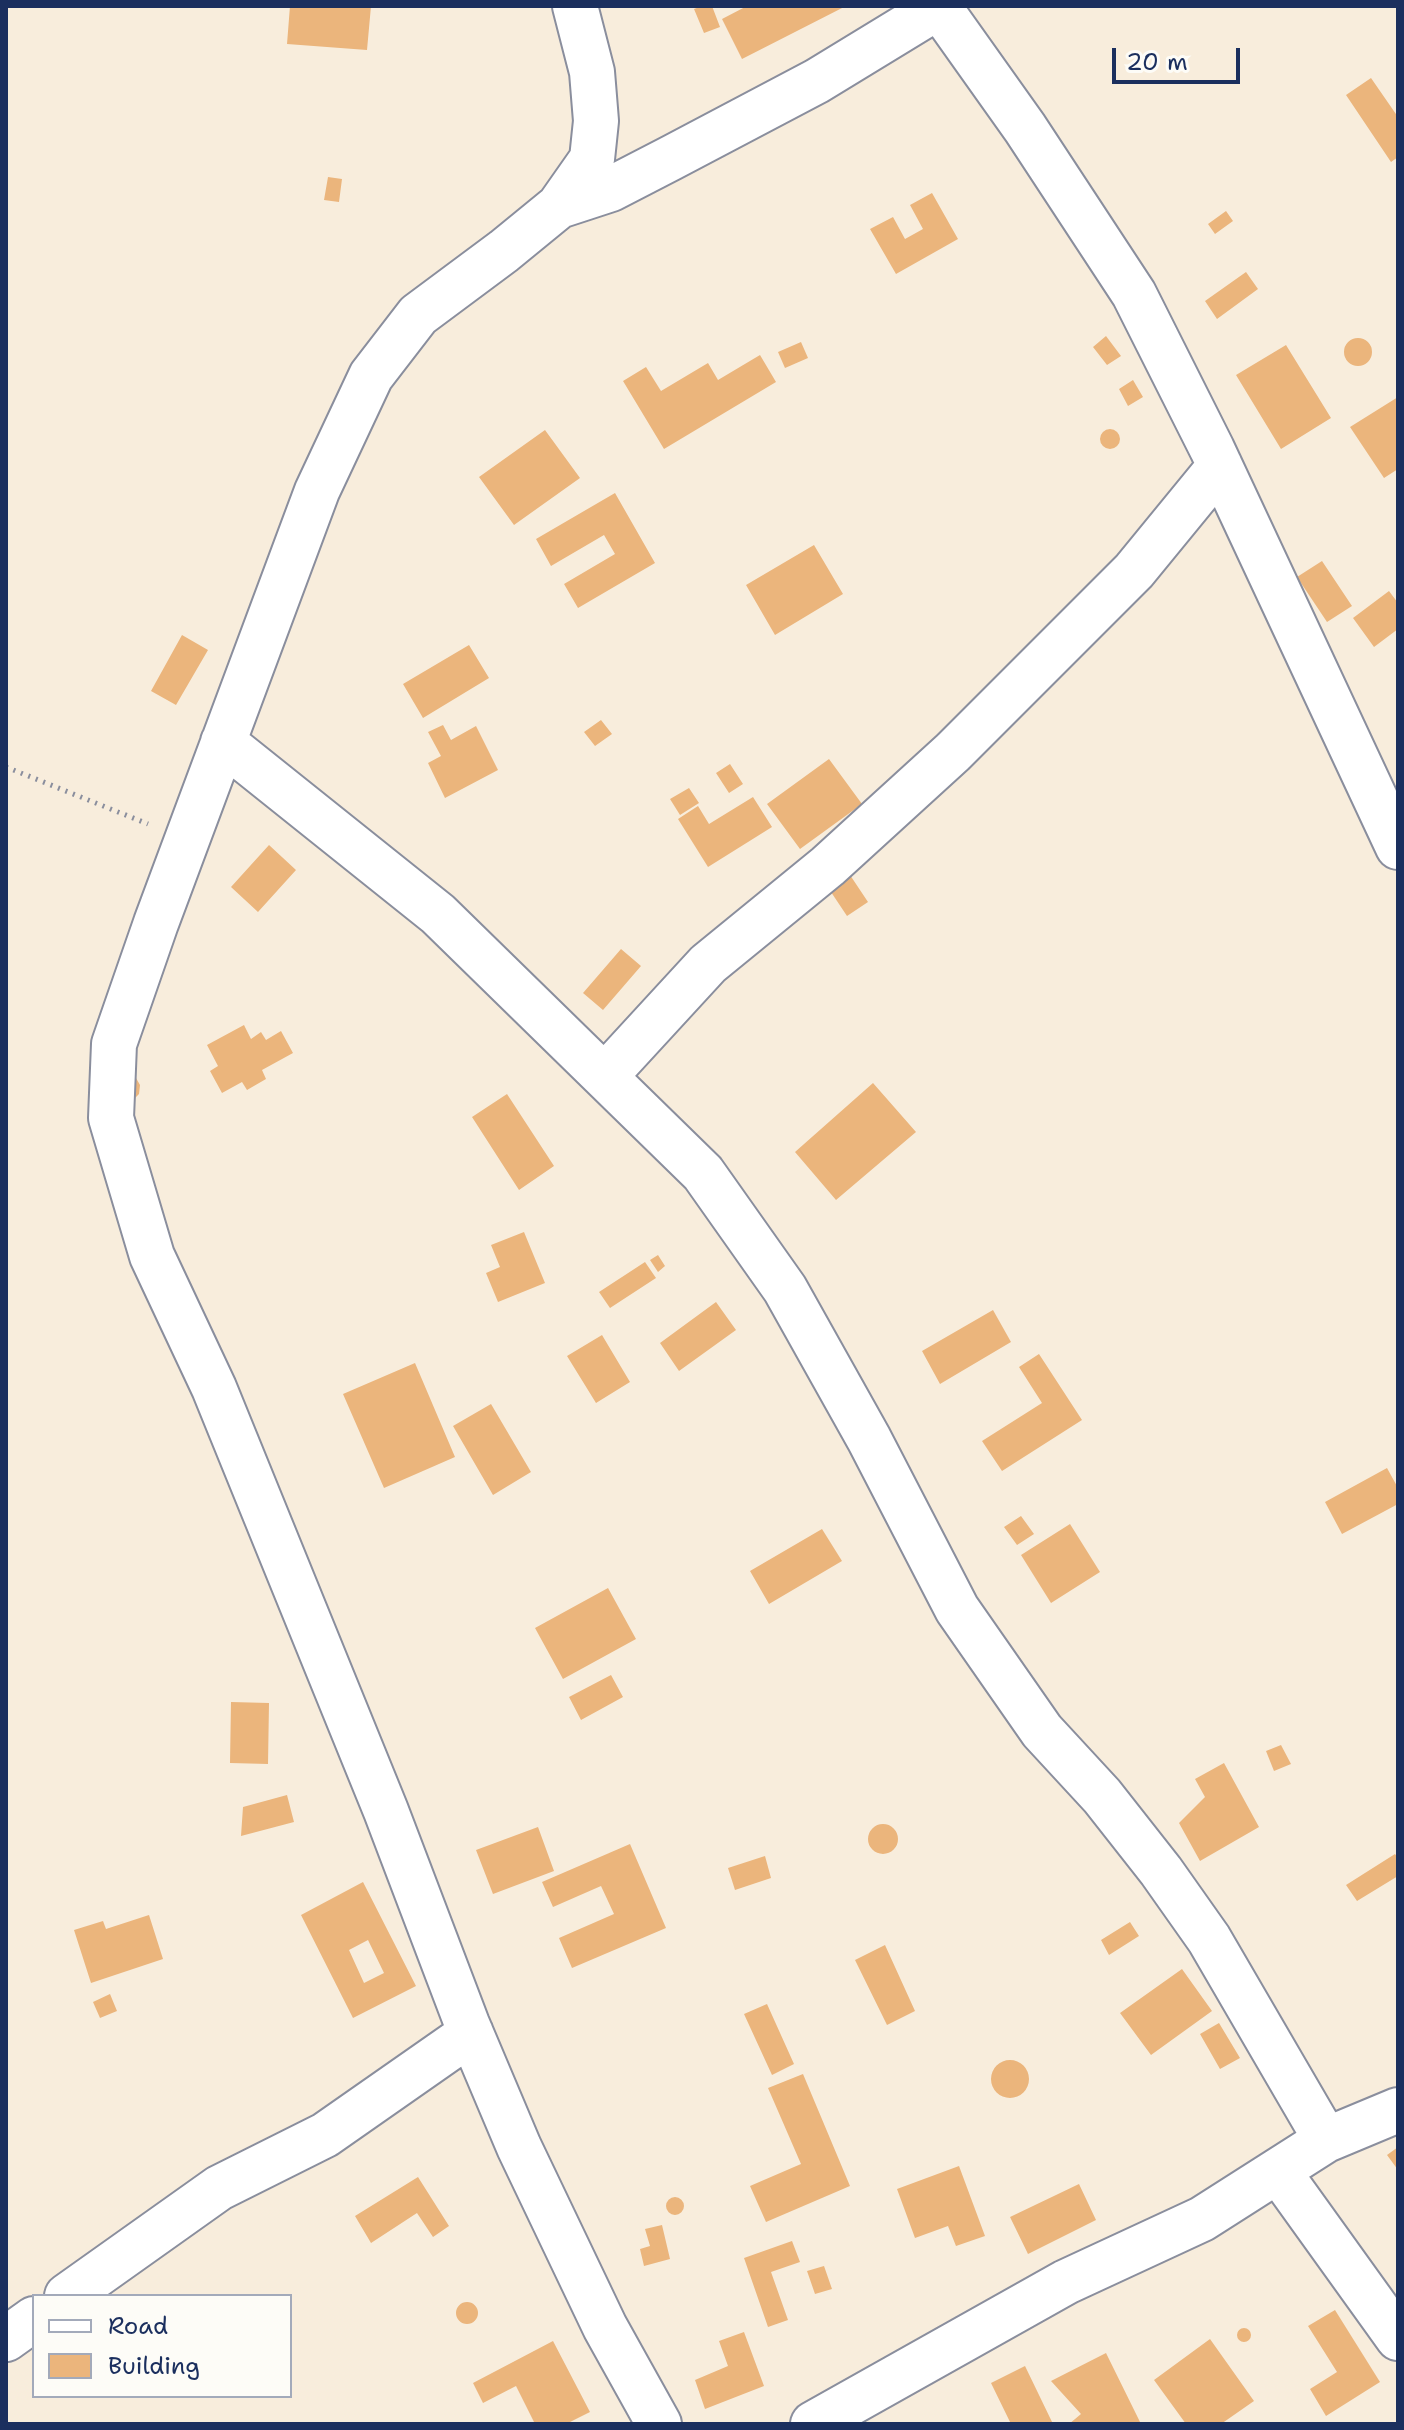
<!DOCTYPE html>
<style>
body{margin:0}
#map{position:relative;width:1404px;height:2430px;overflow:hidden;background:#f8eddc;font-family:"Shantell Sans",sans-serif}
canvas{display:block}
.frame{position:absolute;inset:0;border:8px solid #1b2f5e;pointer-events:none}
.legend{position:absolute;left:32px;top:2294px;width:260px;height:104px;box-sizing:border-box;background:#fdfcf7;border:2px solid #a3aaba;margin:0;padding:10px 14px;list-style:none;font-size:24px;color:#1b2f5e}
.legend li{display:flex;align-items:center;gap:16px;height:40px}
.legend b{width:40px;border:2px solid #a3aaba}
.scale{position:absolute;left:1112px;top:48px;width:128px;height:36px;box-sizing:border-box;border:4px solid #1b2f5e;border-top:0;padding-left:10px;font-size:24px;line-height:28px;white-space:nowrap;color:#1b2f5e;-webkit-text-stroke:6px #fdfcf7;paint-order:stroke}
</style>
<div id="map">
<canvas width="1404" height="2430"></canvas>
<div class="frame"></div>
<ul class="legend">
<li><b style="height:10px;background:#fff"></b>Road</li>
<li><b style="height:22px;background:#ebb57c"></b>Building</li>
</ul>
<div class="scale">20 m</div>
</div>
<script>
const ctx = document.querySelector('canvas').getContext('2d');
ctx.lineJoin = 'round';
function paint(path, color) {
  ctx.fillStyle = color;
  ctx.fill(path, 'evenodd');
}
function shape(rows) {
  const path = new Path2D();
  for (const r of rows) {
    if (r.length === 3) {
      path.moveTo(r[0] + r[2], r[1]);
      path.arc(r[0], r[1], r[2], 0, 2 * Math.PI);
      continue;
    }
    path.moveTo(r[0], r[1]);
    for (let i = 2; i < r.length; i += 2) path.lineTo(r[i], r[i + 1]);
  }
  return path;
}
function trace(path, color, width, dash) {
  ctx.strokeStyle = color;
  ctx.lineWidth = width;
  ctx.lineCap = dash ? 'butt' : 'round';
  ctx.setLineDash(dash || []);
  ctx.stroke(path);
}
const building = shape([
 [290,6,371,6,367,50,287,44],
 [702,6,712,6,720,27,704,33,694,9],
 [747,6,846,6,742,59,722,19],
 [1371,78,1398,117,1398,157,1391,162,1346,95],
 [328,177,342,179,339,202,324,200],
 [932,193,958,239,896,274,870,229,893,217,905,239,923,229,910,205],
 [1226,211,1233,221,1215,234,1208,224],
 [1246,272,1258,289,1217,319,1205,301],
 [1106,336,1121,356,1107,365,1093,347],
 [1358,352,14],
 [801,342,808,358,785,368,778,352],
 [1286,345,1331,418,1281,449,1236,375],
 [760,355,776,382,664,449,623,381,646,367,661,391,708,363,718,380],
 [1133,380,1143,397,1128,406,1119,389],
 [1398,397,1398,469,1384,478,1350,427],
 [1110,439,10],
 [545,430,580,478,514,525,479,477],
 [615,493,655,563,578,608,564,584,615,554,604,535,551,566,536,539],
 [814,545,843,594,775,635,746,585],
 [1322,561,1352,606,1327,622,1297,577],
 [1389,591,1398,603,1398,629,1374,647,1353,618],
 [182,635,208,650,176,705,151,691],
 [469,645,489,678,423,718,403,684],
 [601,720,612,734,595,746,584,732],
 [443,725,451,740,476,726,498,770,445,798,428,763,441,756,428,732],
 [829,759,862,804,800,849,767,804],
 [730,764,743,784,729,793,716,773],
 [689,788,699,803,680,815,670,799],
 [753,797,772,827,708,867,678,819,698,806,709,824],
 [269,845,296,870,258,912,231,887],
 [848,872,868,902,847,916,827,886],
 [621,949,641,966,603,1010,583,993],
 [244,1025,251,1039,261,1032,266,1040,281,1031,293,1053,262,1070,266,1079,247,1090,242,1082,222,1093,210,1071,218,1066,207,1045],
 [127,1074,136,1078,140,1085,139,1094,132,1101],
 [873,1083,916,1132,836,1200,795,1152],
 [507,1094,554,1166,519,1190,472,1117],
 [524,1232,545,1283,498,1302,486,1273,500,1267,491,1245],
 [658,1255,665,1266,658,1272,650,1260],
 [645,1262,656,1278,610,1308,599,1292],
 [716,1302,736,1330,679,1371,660,1343],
 [993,1310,1011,1342,940,1384,922,1351],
 [602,1335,630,1382,596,1403,567,1356],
 [1039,1354,1082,1420,1002,1471,982,1441,1042,1403,1019,1367],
 [415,1363,455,1457,384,1488,343,1394],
 [491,1404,531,1472,493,1495,453,1426],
 [1387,1468,1398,1488,1398,1504,1342,1534,1325,1502],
 [1021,1516,1034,1534,1017,1545,1004,1527],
 [1070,1524,1100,1572,1051,1603,1021,1555],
 [822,1529,842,1561,769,1604,750,1571],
 [608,1588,636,1639,563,1679,535,1628],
 [611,1675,623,1697,581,1720,569,1697],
 [231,1702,269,1703,268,1764,230,1763],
 [1281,1745,1291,1764,1274,1771,1266,1751],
 [1224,1763,1259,1827,1200,1861,1179,1823,1205,1797,1195,1779],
 [287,1795,294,1822,241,1836,243,1807],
 [883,1839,15],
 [538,1827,554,1871,493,1894,476,1850],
 [630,1844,666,1928,572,1968,559,1938,614,1914,601,1886,553,1907,542,1882],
 [1395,1854,1398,1858,1398,1876,1357,1901,1346,1885],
 [765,1856,771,1878,735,1890,728,1868],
 [363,1882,416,1986,353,2018,301,1915],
 [368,1940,384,1973,364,1983,349,1950],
 [149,1915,163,1959,91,1983,74,1930,103,1921,106,1929],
 [1130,1922,1139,1936,1109,1955,1101,1940],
 [885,1945,915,2011,887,2025,855,1960],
 [1182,1969,1212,2011,1151,2055,1120,2013],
 [110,1994,117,2011,100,2018,93,2002],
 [767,2004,794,2064,772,2075,744,2014],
 [1219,2023,1240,2058,1220,2069,1200,2034],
 [1010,2079,19],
 [803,2074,850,2186,766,2222,750,2186,801,2164,768,2088],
 [1398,2147,1398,2170,1387,2155],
 [959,2166,985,2236,956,2246,948,2226,915,2238,897,2189],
 [418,2177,449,2226,433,2237,417,2213,371,2243,355,2216],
 [1079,2184,1096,2220,1028,2254,1010,2217],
 [675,2206,9],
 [662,2225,670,2259,644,2266,640,2249,650,2246,645,2229],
 [792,2241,800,2262,771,2272,788,2320,768,2327,744,2258],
 [824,2266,832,2289,815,2294,807,2271],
 [467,2313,11],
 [1335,2310,1380,2382,1326,2416,1310,2389,1337,2372,1308,2326],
 [1244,2335,7],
 [744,2332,764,2386,705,2409,695,2380,728,2366,719,2341],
 [1210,2339,1254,2401,1221,2424,1186,2424,1154,2380],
 [553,2341,590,2412,566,2424,535,2424,516,2386,483,2403,473,2383],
 [1106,2353,1141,2424,1069,2424,1081,2414,1051,2381],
 [1025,2366,1053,2424,1011,2424,991,2383]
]);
const path = shape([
 [6,767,148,824]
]);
const minor = shape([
 [575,6,592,72,596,121,592,159,559,206,504,251,418,315,371,376,317,491,156,923,114,1044,111,1118,152,1256,214,1388,386,1811,467,2024,519,2147,605,2327,659,2424],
 [939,7,1025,128,1134,294,1212,449,1398,847],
 [559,206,611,189,671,158,817,81,940,6],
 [223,742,438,914,703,1173,785,1289,869,1439,957,1609,1042,1731,1102,1796,1161,1871,1209,1939,1326,2140],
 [605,1076,708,964,828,866,953,752,1134,571,1220,466],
 [1278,2171,1398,2338],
 [67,2296,219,2188,325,2135,471,2033],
 [6,2339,34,2319],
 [813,2424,1066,2282,1202,2219,1326,2140,1398,2110]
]);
paint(building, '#ebb57c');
trace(minor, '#8a8e9d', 48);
trace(path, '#8a8e9d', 5, [2, 6]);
trace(minor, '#fff', 44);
</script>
